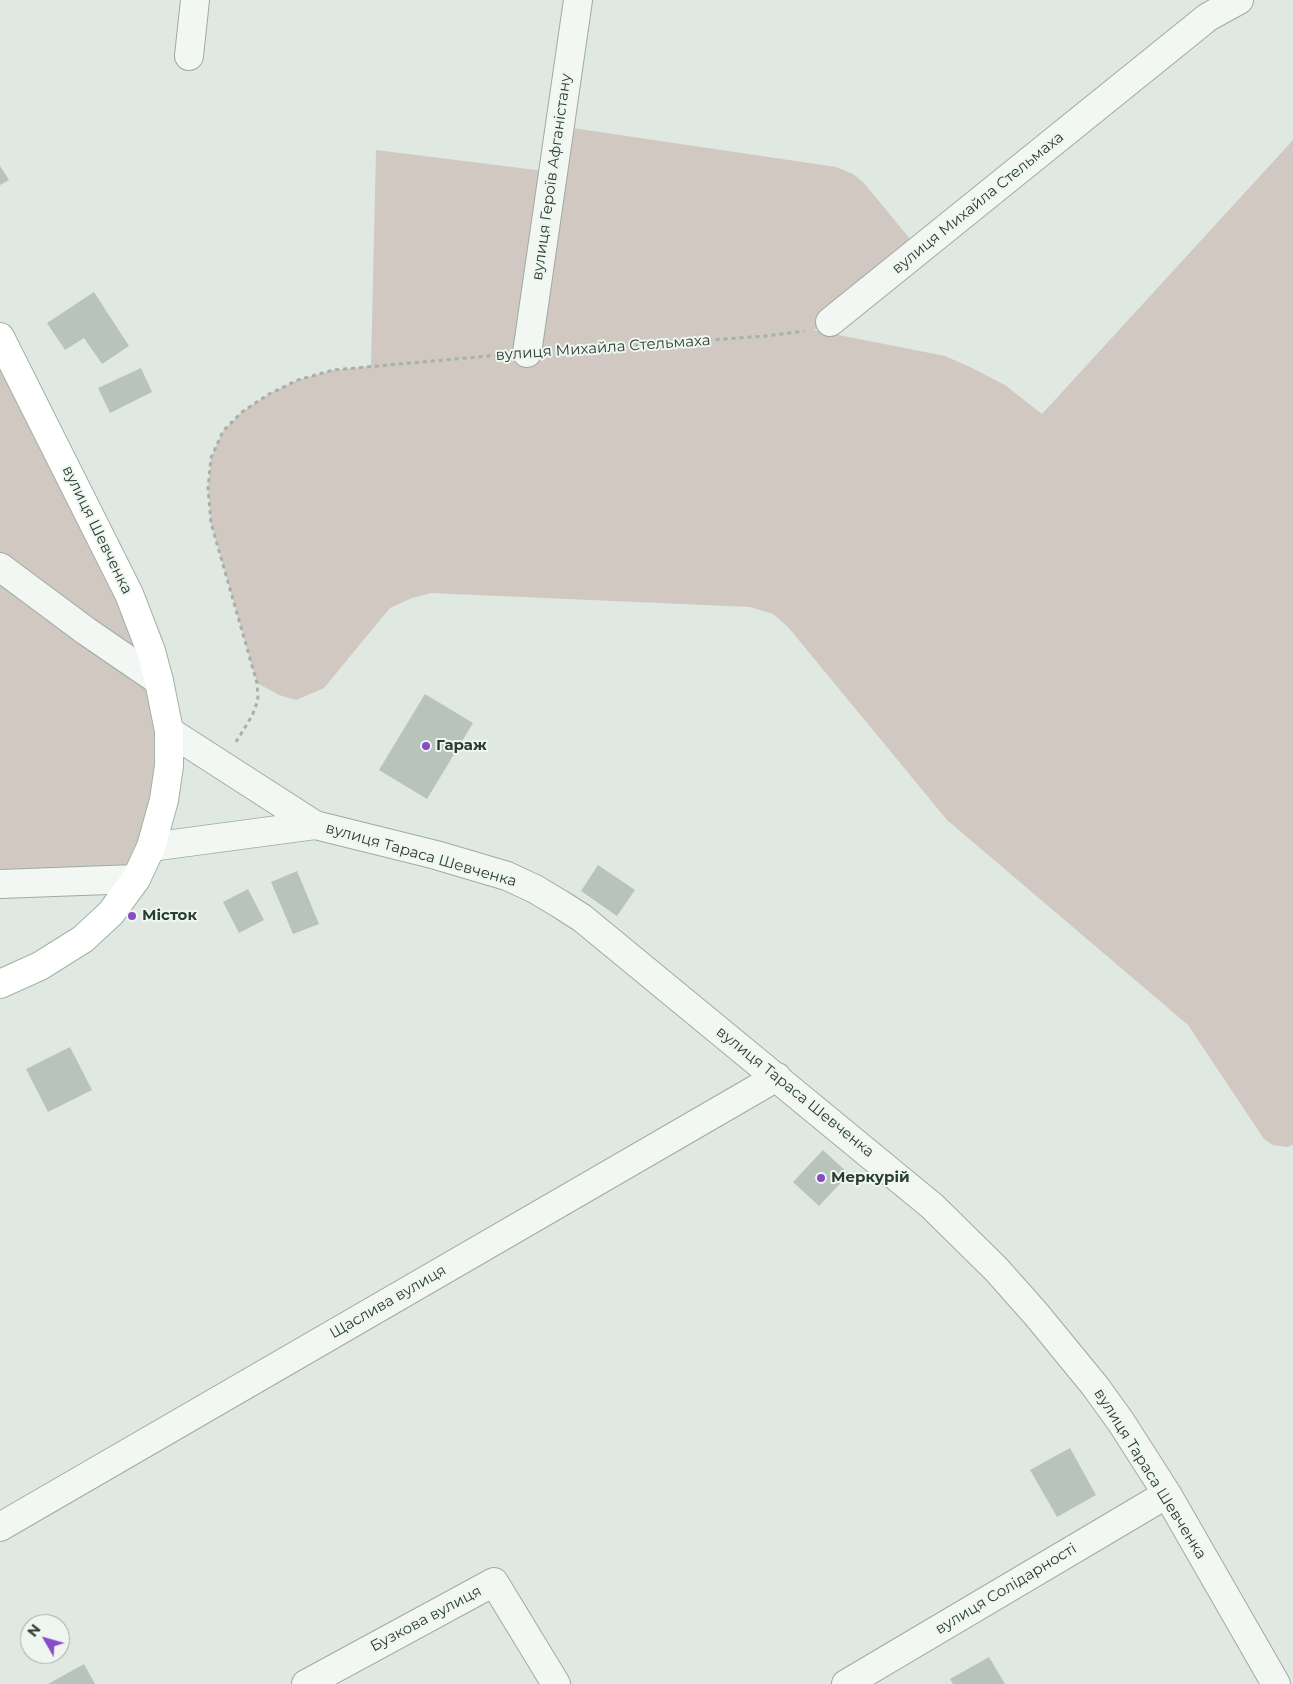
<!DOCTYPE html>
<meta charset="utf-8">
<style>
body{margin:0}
#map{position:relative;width:1293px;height:1684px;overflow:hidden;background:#e0e8e2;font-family:Montserrat,sans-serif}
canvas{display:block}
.north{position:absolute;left:20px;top:1614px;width:50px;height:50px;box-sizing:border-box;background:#eff6f1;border:1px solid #a0aca3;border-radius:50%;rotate:308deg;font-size:14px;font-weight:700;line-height:20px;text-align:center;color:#2a3e2f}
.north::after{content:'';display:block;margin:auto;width:18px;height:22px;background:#874cc6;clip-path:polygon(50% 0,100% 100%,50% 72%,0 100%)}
</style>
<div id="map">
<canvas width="1293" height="1684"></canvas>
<div class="north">N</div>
</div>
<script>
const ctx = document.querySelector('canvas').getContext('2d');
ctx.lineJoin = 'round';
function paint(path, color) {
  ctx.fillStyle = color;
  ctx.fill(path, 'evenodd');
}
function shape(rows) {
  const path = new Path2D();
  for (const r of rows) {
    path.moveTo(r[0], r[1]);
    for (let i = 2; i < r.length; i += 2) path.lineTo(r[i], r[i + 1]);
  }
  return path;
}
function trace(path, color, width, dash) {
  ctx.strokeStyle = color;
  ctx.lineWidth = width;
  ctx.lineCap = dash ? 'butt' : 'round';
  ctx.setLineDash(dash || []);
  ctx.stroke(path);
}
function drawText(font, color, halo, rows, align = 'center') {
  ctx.font = font + ' Montserrat,sans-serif';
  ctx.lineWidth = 4;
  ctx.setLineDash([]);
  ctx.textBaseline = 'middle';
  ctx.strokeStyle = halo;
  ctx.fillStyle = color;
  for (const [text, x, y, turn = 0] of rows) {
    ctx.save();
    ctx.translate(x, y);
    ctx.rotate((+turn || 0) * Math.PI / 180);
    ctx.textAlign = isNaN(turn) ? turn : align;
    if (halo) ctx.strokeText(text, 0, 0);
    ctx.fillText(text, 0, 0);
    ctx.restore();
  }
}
const green = shape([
 [559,126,836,167,853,174,864,183,919,250,830,322,813,330,945,356,970,367,1005,385,1042,414,1293,140,1293,1145,1287,1147,1273,1145,1264,1139,1188,1025,947,820,788,627,773,614,750,607,431,593,412,598,390,608,324,688,296,700,279,695,257,683,211,523,208,488,211,458,223,431,242,412,269,394,298,380,333,370,371,366,376,150,552,172],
 [0,337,119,572,169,731,136,879,0,884]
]);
const building = shape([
 [0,166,9,180,0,185],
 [94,292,129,346,102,364,84,338,65,350,47,323],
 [141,368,152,392,110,413,98,388],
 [425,694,473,723,427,799,379,770],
 [598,865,635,890,617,916,581,891],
 [297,871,319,924,293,934,271,882],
 [248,889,264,920,239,933,223,902],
 [70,1047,92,1090,48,1112,26,1069],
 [823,1150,849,1174,819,1206,793,1182],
 [1070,1448,1096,1495,1057,1517,1030,1470],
 [989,1657,1005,1684,953,1684,950,1679],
 [84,1664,95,1684,48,1684]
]);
const path = shape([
 [556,351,766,336,804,331],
 [236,742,252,716,258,700,257,683,211,523,208,488,211,458,223,431,242,412,269,394,298,380,333,370,500,355]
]);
const minor = shape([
 [189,56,195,0],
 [830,322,1208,17,1239,0],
 [527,353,578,0],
 [0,567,86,631,159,681],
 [169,731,315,825,436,855,507,876,535,889,560,904,582,918,932,1206,996,1269,1036,1314,1095,1386,1121,1422,1167,1494,1276,1684],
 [151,847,315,825],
 [0,884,136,879],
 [0,1527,777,1077],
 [306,1684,494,1582,556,1684],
 [846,1684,1167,1494]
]);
const major = shape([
 [0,337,129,594,151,651,159,681,169,731,169,766,164,800,151,847,136,879,111,913,83,939,40,966,0,984]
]);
const markers = [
 [426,746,5,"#874cc6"],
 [132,916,5,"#874cc6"],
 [821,1178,5,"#874cc6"]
];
const streetNames = [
 ["вулиця Героїв Афганістану",552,177,-82],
 ["вулиця Михайла Стельмаха",978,203,-39],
 ["вулиця Михайла Стельмаха",603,348,-4],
 ["вулиця Шевченка",97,530,64],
 ["вулиця Тараса Шевченка",421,855,16],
 ["вулиця Тараса Шевченка",795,1092,39],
 ["Щаслива вулиця",388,1302,-30],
 ["вулиця Тараса Шевченка",1150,1474,58],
 ["вулиця Солідарності",1006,1589,-31],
 ["Бузкова вулиця",426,1619,-28]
];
const poiNames = [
 ["Гараж",436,746],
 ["Місток",142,916],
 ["Меркурій",831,1178]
];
paint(green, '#d1c8c2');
paint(building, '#b8c4bb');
trace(minor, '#9eaba2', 30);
trace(major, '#a0b3a5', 30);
trace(path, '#a6b1a9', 3, [4, 4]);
trace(minor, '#f2f7f4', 28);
trace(major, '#fff', 28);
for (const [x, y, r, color] of markers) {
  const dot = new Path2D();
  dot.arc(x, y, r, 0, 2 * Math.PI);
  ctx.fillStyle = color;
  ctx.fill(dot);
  trace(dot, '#eff6f1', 2);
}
drawText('15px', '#2a3e2f', '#eff6f1', streetNames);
drawText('bold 15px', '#2a3e2f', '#eff6f1', poiNames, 'left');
</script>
